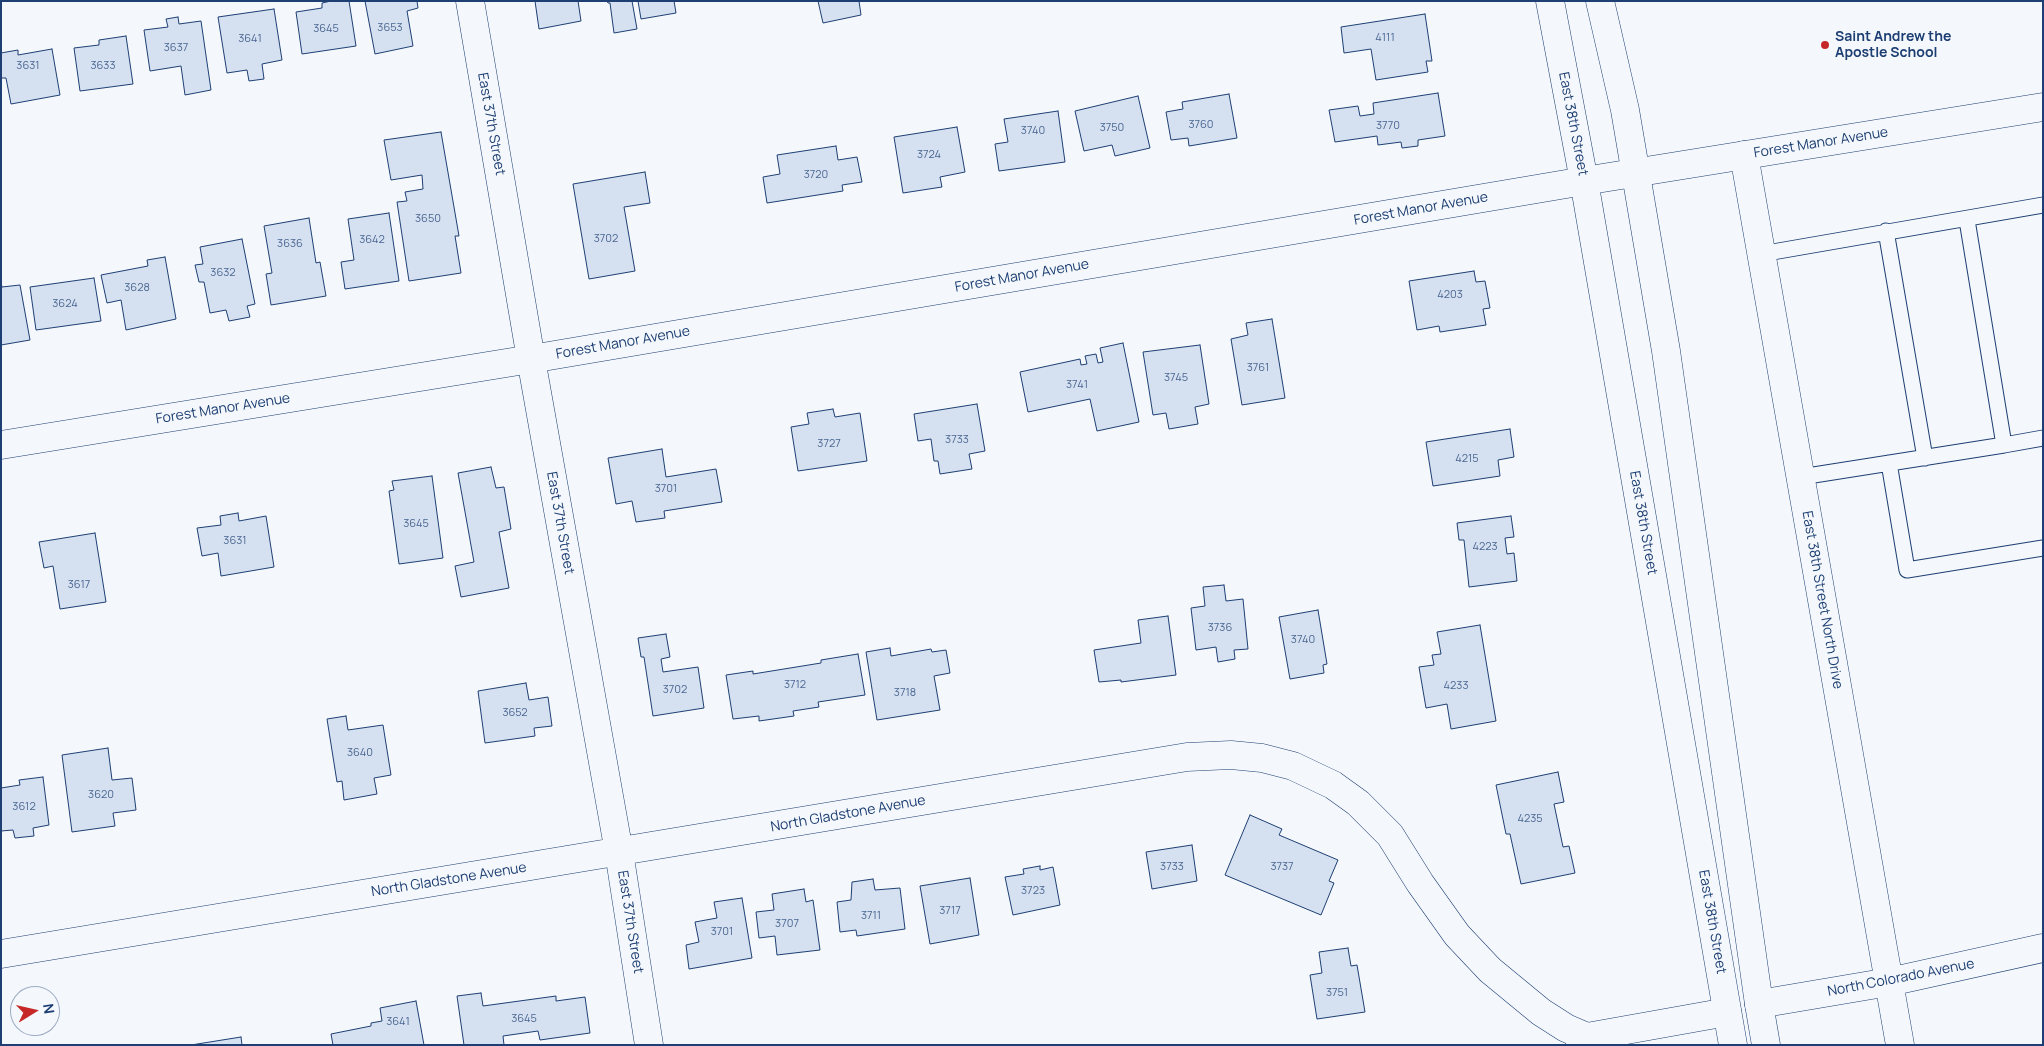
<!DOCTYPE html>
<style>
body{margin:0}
#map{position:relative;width:2044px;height:1046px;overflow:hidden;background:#f4f7fb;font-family:Manrope,sans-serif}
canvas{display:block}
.frame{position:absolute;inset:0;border:2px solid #1d3f73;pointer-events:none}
.north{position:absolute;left:10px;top:986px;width:50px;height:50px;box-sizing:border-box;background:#f4f7fb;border:1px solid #9eadc5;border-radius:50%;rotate:81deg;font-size:14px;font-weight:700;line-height:20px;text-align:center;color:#1d3f73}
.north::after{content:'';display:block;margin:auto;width:18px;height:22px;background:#c62828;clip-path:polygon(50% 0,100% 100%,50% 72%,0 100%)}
</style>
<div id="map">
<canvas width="2044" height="1046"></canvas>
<div class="frame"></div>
<div class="north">N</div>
</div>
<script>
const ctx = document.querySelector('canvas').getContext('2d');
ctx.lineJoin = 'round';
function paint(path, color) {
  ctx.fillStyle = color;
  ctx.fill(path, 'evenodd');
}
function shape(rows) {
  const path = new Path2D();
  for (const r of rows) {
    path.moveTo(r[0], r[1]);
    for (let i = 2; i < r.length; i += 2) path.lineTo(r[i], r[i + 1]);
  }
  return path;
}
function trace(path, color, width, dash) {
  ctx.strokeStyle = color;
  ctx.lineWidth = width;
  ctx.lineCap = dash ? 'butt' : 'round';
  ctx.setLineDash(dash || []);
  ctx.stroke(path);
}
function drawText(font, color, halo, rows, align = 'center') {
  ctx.font = font + ' Manrope,sans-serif';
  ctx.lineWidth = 4;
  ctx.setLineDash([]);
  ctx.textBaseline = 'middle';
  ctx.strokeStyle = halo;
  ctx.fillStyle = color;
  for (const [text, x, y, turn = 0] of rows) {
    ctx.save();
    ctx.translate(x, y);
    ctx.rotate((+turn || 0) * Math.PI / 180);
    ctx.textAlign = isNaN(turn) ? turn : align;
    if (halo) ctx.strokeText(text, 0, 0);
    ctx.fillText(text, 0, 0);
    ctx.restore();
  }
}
const building = shape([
 [331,1,349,1,356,46,302,54,296,12,322,8,322,3,331,1],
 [365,1,417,1,418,8,407,11,413,46,375,54,365,1],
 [535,1,578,1,581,21,539,29,535,1],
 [607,1,632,1,637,29,614,33,610,3,608,3,607,1],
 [638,1,674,1,676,13,641,19,638,1],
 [818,1,859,1,861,15,823,23,818,1],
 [274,9,282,60,262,64,264,79,249,81,247,70,227,73,218,17,274,9],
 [1425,14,1432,61,1426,61,1428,72,1376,80,1371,49,1344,53,1341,27,1425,14],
 [178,17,179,24,201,21,211,90,185,95,181,66,150,71,144,30,168,27,166,19,178,17],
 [126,36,133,84,80,91,74,48,99,45,99,40,126,36],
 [52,49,60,95,11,104,6,78,1,78,1,53,18,50,18,55,52,49],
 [1438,93,1445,136,1418,140,1418,146,1402,148,1401,142,1378,145,1377,136,1335,142,1329,110,1358,106,1360,116,1374,114,1373,103,1438,93],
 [1229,94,1237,138,1189,146,1188,138,1171,140,1166,112,1183,109,1182,102,1229,94],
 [1138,96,1150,148,1115,156,1112,145,1084,151,1075,111,1138,96],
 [1058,111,1065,162,999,171,995,144,1008,142,1004,119,1058,111],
 [957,127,965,172,940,177,942,187,903,193,894,137,957,127],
 [441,132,459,236,455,236,461,273,409,281,397,202,407,201,405,192,423,189,422,175,391,180,384,140,441,132],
 [836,146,838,160,857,157,862,182,842,185,843,191,767,203,763,177,780,174,777,155,836,146],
 [645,172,650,203,624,207,635,271,589,279,573,184,645,172],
 [389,213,399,281,345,289,341,262,354,260,348,219,389,213],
 [309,218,316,263,320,262,326,296,271,305,266,274,272,273,264,226,309,218],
 [242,239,255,304,247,306,250,317,229,321,226,310,210,313,204,282,199,282,195,265,203,264,200,247,242,239],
 [165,257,176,319,126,330,121,300,107,303,101,275,148,266,147,260,165,257],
 [1474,271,1476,282,1485,281,1490,308,1483,309,1486,325,1440,332,1439,326,1417,330,1409,281,1474,271],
 [94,278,101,321,36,330,30,287,94,278],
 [1,283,2,287,20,285,30,340,1,345,1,283],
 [1272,319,1285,398,1242,405,1231,339,1248,335,1246,323,1272,319],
 [1123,343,1139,422,1097,431,1090,399,1028,412,1020,372,1080,359,1081,365,1087,364,1085,356,1096,354,1098,363,1103,362,1100,348,1123,343],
 [1200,345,1209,404,1195,407,1198,424,1169,429,1166,413,1153,415,1143,352,1200,345],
 [977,404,985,451,969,454,972,469,940,474,938,461,934,461,931,439,918,441,914,414,977,404],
 [833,409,835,417,860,413,867,461,798,471,791,427,809,424,807,413,833,409],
 [1510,429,1514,457,1498,460,1500,476,1433,486,1426,442,1510,429],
 [662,449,666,477,716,469,722,502,664,511,665,518,636,522,632,501,616,504,608,458,662,449],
 [491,467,496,488,504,487,511,529,499,532,509,588,461,597,455,566,474,562,458,473,491,467],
 [432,476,443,558,399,564,389,491,394,490,392,481,432,476],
 [238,513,239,521,266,516,274,567,221,576,218,553,202,556,197,528,221,525,220,516,238,513],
 [1511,516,1514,537,1505,538,1507,554,1514,553,1517,581,1469,587,1464,540,1459,540,1457,523,1511,516],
 [95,533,106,602,60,609,53,566,44,568,39,542,95,533],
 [1224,585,1226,601,1243,599,1248,649,1234,650,1235,659,1218,662,1216,647,1196,650,1191,608,1205,606,1203,587,1224,585],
 [1318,610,1327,664,1323,665,1324,673,1290,679,1279,617,1318,610],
 [1168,616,1176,675,1121,682,1121,680,1099,682,1094,650,1141,643,1138,620,1168,616],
 [1480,625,1496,721,1451,729,1447,704,1426,708,1419,667,1434,665,1432,655,1441,654,1437,632,1480,625],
 [666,634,670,657,661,659,663,672,698,667,704,708,653,716,644,657,641,657,638,638,666,634],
 [890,648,891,656,931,649,932,652,946,650,950,673,934,676,940,710,877,720,866,652,890,648],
 [858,654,865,695,818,702,819,707,793,711,794,716,759,721,759,716,733,719,726,675,753,671,753,674,821,663,821,660,858,654],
 [526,683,529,700,548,697,552,726,534,728,535,736,485,743,478,691,526,683],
 [346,716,348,730,383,725,391,775,374,778,377,794,344,800,342,781,337,782,327,719,346,716],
 [108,748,112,780,132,778,136,810,113,813,115,826,72,832,62,755,108,748],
 [1558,772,1564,802,1554,804,1563,847,1569,846,1575,873,1521,884,1510,834,1506,834,1496,785,1558,772],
 [43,777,49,825,33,828,34,836,15,838,13,830,1,831,1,788,20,785,19,780,43,777],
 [1250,815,1282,829,1279,835,1338,860,1329,881,1334,883,1321,915,1225,875,1250,815],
 [1192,845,1197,881,1152,889,1146,852,1192,845],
 [1040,866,1040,870,1053,867,1060,905,1013,915,1005,877,1024,874,1023,869,1040,866],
 [970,878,979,935,930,944,920,886,970,878],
 [873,879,875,890,900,888,905,929,857,936,856,930,840,932,837,902,851,900,852,882,873,879],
 [804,889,806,902,813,900,820,950,777,955,775,936,759,938,756,912,774,910,772,894,804,889],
 [742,898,752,958,689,969,686,945,699,942,695,922,717,918,714,902,742,898],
 [1348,948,1351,966,1357,965,1365,1012,1317,1019,1310,975,1322,973,1319,952,1348,948],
 [481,993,483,1006,556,996,556,1001,585,997,590,1033,540,1040,538,1031,503,1036,504,1045,464,1045,457,996,481,993],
 [416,1001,424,1045,333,1045,331,1034,371,1026,371,1023,382,1021,380,1008,416,1001],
 [241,1037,242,1045,191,1045,241,1037]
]);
const lane = shape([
 [1886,231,1925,458],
 [1761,254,2043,205],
 [2004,445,2043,438],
 [1889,463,1907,570,2043,548],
 [1801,477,2004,445,1967,220]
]);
const street = shape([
 [470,1,531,359,619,852,649,1045],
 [1744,155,1900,1045],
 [1,954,1187,757,1231,755,1262,758,1293,766,1333,785,1358,803,1390,835,1420,883,1457,935,1490,970,1541,1012,1566,1028,1587,1037],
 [1759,1004,1889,982,2043,948],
 [1580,1045,1587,1037,1727,1012]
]);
const secondary = shape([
 [1,445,531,359,1584,181,2043,107]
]);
const primary = shape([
 [1550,1,1584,181,1733,1045],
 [1600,1,1625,110,1666,351,1759,1004,1766,1045]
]);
const markers = [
 [1825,45,5,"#c62828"]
];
const numberNames = [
 ["3653",390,28],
 ["3645",326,29],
 ["4111",1385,38],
 ["3641",250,39],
 ["3637",176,48],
 ["3631",28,66],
 ["3633",103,66],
 ["3760",1201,125],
 ["3770",1388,126],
 ["3750",1112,128],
 ["3740",1033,131],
 ["3724",929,155],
 ["3720",816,175],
 ["3650",428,219],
 ["3702",606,239],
 ["3642",372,240],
 ["3636",290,244],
 ["3632",223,273],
 ["3628",137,288],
 ["4203",1450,295],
 ["3624",65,304],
 ["3761",1258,368],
 ["3745",1176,378],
 ["3741",1077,385],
 ["3733",957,440],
 ["3727",829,444],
 ["4215",1467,459],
 ["3701",666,489],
 ["3645",416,524],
 ["3631",235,541],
 ["4223",1485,547],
 ["3617",79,585],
 ["3736",1220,628],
 ["3740",1303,640],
 ["3712",795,685],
 ["4233",1456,686],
 ["3702",675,690],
 ["3718",905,693],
 ["3652",515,713],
 ["3640",360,753],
 ["3620",101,795],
 ["3612",24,807],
 ["4235",1530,819],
 ["3733",1172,867],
 ["3737",1282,867],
 ["3723",1033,891],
 ["3717",950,911],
 ["3711",871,916],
 ["3707",787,924],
 ["3701",722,932],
 ["3751",1337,993],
 ["3645",524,1019],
 ["3641",398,1022]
];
const poiNames = [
 ["Saint Andrew the",1835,37],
 ["Apostle School",1835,53]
];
const streetNames = [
 ["East 37th Street",491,124,80],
 ["East 38th Street",1573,124,79],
 ["Forest Manor Avenue",1821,143,-9],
 ["Forest Manor Avenue",1421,209,-10],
 ["Forest Manor Avenue",1022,276,-10],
 ["Forest Manor Avenue",623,343,-10],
 ["Forest Manor Avenue",223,409,-9],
 ["East 37th Street",560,523,80],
 ["East 38th Street",1643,523,80],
 ["East 38th Street North Drive",1822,600,80],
 ["North Gladstone Avenue",848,814,-10],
 ["North Gladstone Avenue",449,880,-9],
 ["East 37th Street",630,922,81],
 ["East 38th Street",1712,922,80],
 ["North Colorado Avenue",1901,978,-11]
];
paint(building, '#d5e0f0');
trace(building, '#1d3f73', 1);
trace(lane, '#1d3f73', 17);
trace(street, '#1d3f73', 29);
trace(secondary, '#1d3f73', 29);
trace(primary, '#1d3f73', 29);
trace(lane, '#f4f7fb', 15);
trace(street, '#f4f7fb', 28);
trace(secondary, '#f4f7fb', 28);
trace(primary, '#f4f7fb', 28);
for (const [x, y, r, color] of markers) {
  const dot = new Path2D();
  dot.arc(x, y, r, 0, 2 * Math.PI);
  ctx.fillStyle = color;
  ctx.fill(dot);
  trace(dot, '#f4f7fb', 2);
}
drawText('11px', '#4b6792', null, numberNames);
drawText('bold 14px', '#1d3f73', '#f4f7fb', poiNames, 'left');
drawText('14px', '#1d3f73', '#f4f7fb', streetNames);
</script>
